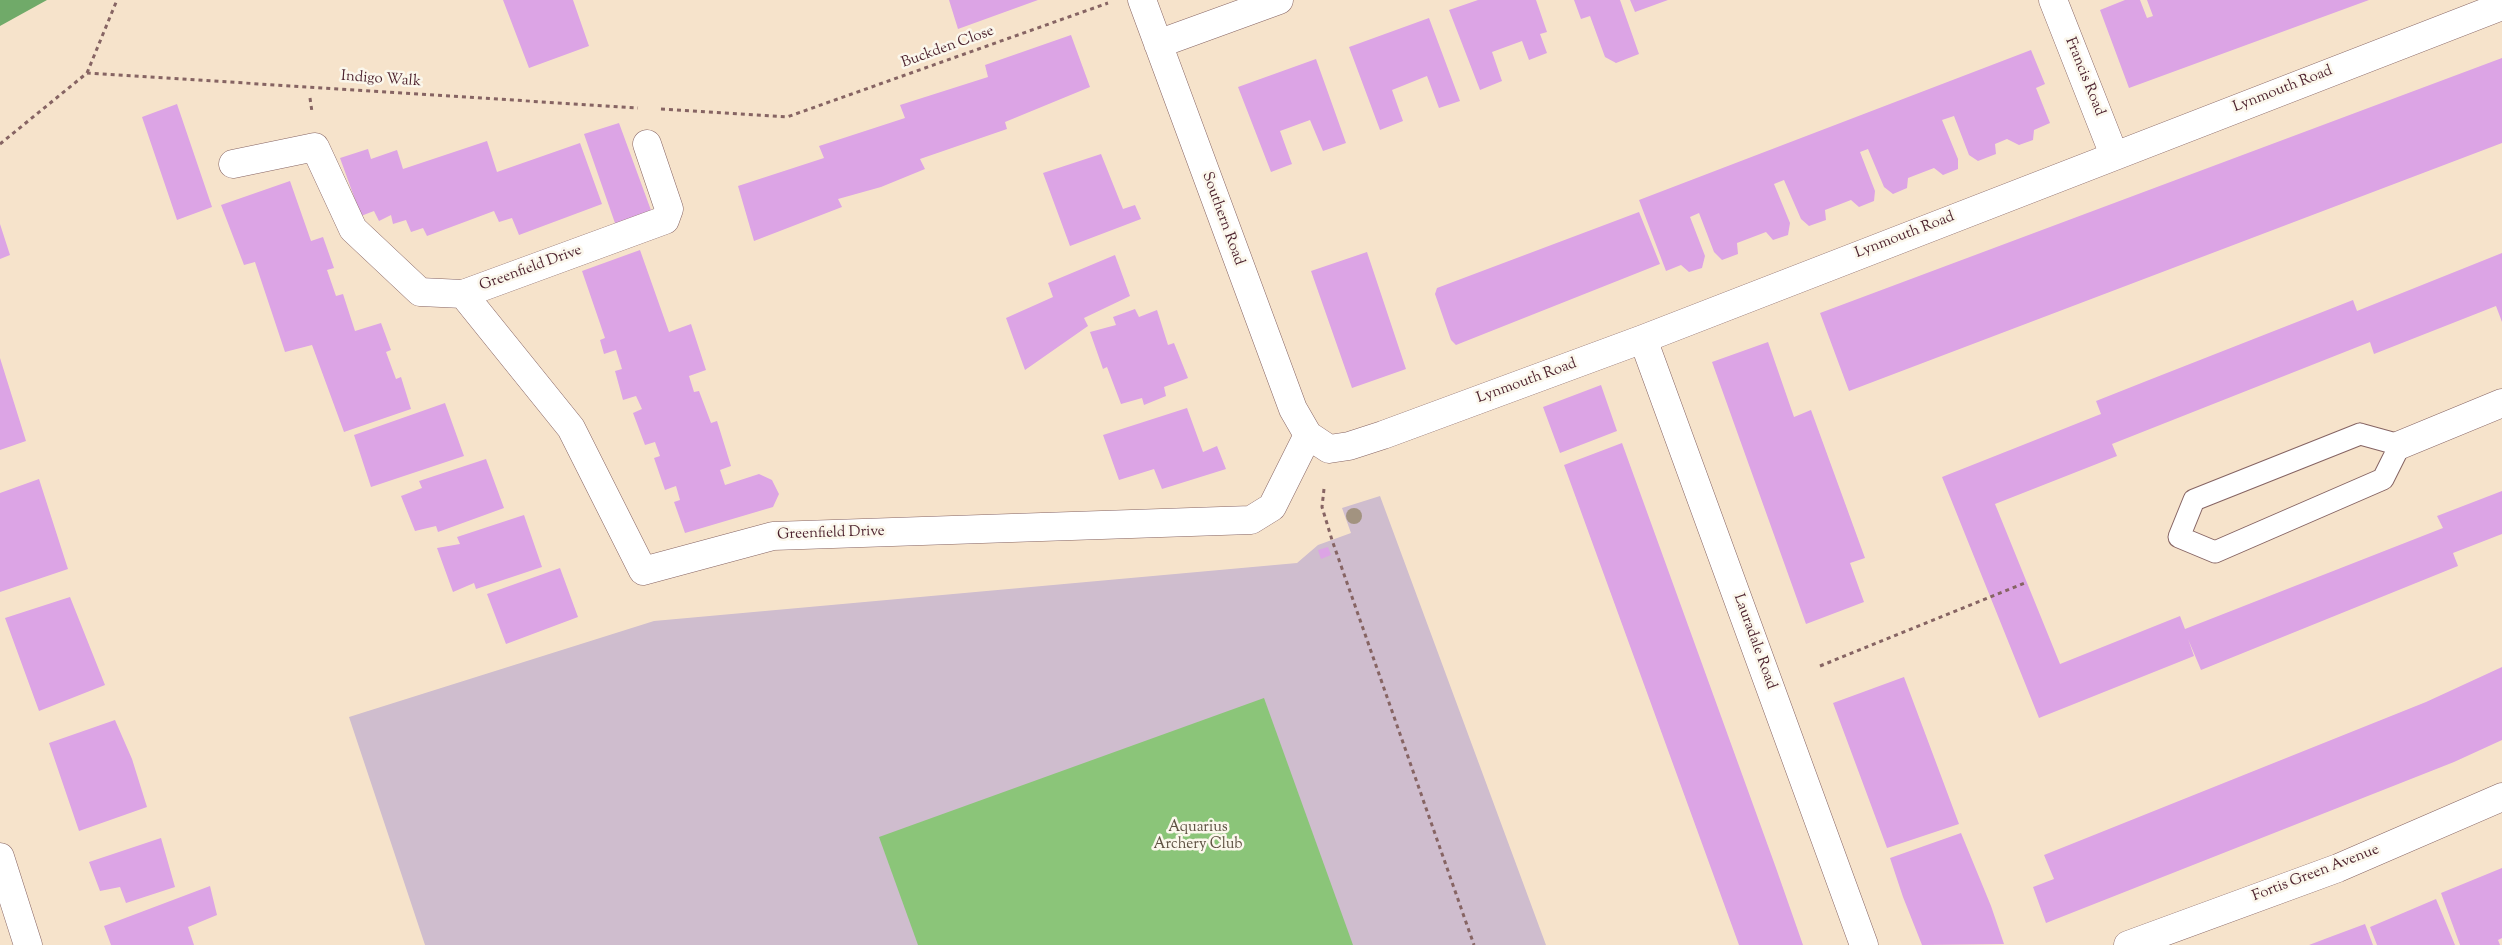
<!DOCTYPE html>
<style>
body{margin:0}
canvas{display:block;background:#f6e3cb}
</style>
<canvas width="2502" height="945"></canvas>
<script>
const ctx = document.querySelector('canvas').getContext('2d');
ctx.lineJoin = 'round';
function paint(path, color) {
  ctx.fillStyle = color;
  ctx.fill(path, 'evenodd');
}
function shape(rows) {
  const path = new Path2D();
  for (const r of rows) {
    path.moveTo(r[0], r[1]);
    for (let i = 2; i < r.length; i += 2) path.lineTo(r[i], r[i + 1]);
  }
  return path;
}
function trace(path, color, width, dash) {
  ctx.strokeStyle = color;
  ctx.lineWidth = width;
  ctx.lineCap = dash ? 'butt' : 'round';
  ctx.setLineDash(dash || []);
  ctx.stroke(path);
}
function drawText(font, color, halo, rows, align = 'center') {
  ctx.font = font + ' "Sorts Mill Goudy",serif';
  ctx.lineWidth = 5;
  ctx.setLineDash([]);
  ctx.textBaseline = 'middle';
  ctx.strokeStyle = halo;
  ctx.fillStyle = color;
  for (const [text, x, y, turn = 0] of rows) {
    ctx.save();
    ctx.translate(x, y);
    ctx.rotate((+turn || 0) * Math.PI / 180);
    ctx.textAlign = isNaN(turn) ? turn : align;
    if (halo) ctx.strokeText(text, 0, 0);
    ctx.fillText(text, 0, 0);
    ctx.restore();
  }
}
const industrial = shape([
 [1380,496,1546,945,425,945,349,717,654,621,1297,563,1318,545,1351,533,1342,508]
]);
const green = shape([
 [1264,698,1353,945,918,945,879,837]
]);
const forest = shape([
 [0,0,47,0,0,26]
]);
const building = shape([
 [503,0,573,0,589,46,529,68],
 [949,0,1038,0,958,29],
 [1478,0,1536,0,1547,32,1540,34,1547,53,1529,60,1522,41,1492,52,1502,81,1480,90,1449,10],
 [1574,0,1620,0,1639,54,1616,63,1605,57,1590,16,1581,19],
 [1630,0,1668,0,1635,12],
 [2125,0,2140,0,2147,18,2153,16,2147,0,2369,0,2129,88,2100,10],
 [1429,18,1460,101,1439,108,1427,76,1392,90,1403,121,1380,130,1349,47],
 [1071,35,1090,87,1005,122,1007,129,920,159,925,169,881,187,838,199,842,207,754,241,738,186,824,158,819,146,905,118,900,105,988,77,985,65],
 [2031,50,2045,84,2036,88,2050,123,2034,130,2033,140,2019,145,2007,139,1995,144,1996,154,1978,161,1969,155,1954,116,1942,120,1958,159,1958,169,1943,175,1934,168,1908,178,1907,188,1893,194,1884,187,1868,149,1860,152,1875,191,1874,201,1859,207,1851,200,1825,210,1826,220,1809,226,1801,219,1784,180,1774,184,1790,223,1788,235,1773,240,1766,232,1737,243,1738,254,1722,260,1714,252,1699,213,1690,217,1705,256,1702,268,1689,272,1681,265,1666,271,1639,200],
 [2502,58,2502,143,1849,391,1820,313],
 [1316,59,1346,143,1323,151,1310,120,1280,131,1292,164,1271,172,1238,87],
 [177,104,212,207,177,220,142,117],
 [619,123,652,213,616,226,584,134],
 [487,141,497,172,580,143,602,204,519,235,512,218,499,222,494,211,427,236,423,228,411,232,406,220,393,224,391,215,379,221,374,211,361,216,340,158,368,149,371,159,397,150,403,169],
 [1101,154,1123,209,1135,205,1141,219,1070,246,1043,173],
 [290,181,311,241,323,237,334,268,327,270,336,296,343,294,355,331,381,323,391,350,386,352,396,379,401,377,411,409,344,432,312,345,285,352,255,262,244,265,221,205],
 [1639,212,1660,264,1456,345,1451,340,1435,294,1437,288],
 [0,224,10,255,0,259],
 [640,250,669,332,691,324,706,370,689,376,694,392,699,391,711,423,717,421,731,466,720,470,725,485,759,474,772,480,779,494,773,507,685,533,674,502,680,500,676,486,665,490,654,458,660,456,655,442,645,445,633,413,642,409,636,396,623,400,615,371,622,369,616,350,604,354,600,340,605,338,582,271],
 [1367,252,1406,369,1352,388,1311,271],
 [2502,253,2502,322,2496,306,2374,354,2370,342,2112,444,2117,456,1995,504,2060,664,2180,616,2185,629,2443,528,2437,516,2502,491,2502,534,2453,553,2458,566,2201,670,2188,639,2194,656,2039,718,1942,477,2101,414,2096,401,2149,380,2353,300,2357,311],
 [1115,255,1130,296,1084,318,1088,326,1025,370,1006,318,1053,297,1048,283],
 [1135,309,1139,317,1157,310,1168,345,1174,343,1188,378,1164,387,1166,396,1144,405,1142,398,1121,404,1107,367,1103,369,1090,332,1116,325,1113,317],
 [1768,342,1794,417,1811,410,1865,558,1850,563,1864,602,1806,624,1712,362],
 [0,358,26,441,0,450],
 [1601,385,1617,431,1560,453,1543,407],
 [445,403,464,456,371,487,354,435],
 [1187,408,1203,452,1217,446,1226,469,1162,489,1154,469,1119,480,1103,435],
 [1622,443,1776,868,1803,945,1739,945,1564,465],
 [486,459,504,508,438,532,436,526,415,531,401,496,422,488,419,481],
 [39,479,68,569,0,592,0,493],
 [524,515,542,567,476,589,474,583,453,592,437,548,460,544,457,537],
 [1328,547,1331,555,1321,559,1318,550],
 [560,568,578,617,506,644,487,594],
 [70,597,105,685,39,711,5,618],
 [2502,667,2502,740,2454,762,2046,923,2033,887,2054,879,2044,855,2426,702],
 [1904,677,1959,824,1887,848,1833,703],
 [115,720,132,759,147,807,79,831,49,743],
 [1961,833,1991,906,2004,944,1922,945,1903,897,1890,858],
 [161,838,175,887,126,903,120,887,100,891,89,862],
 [2502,868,2502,938,2498,940,2500,945,2460,945,2441,893],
 [210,886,217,915,188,927,194,945,111,945,104,926],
 [2436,899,2455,945,2377,945,2370,927],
 [2365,924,2373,945,2309,945,2330,937]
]);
const path = shape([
 [87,73,117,0],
 [310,98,312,112],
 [661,109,787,117,1108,3],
 [0,144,87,73,638,108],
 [1324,489,1322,507,1332,540,1474,945],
 [1820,666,2027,582]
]);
const lane = shape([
 [2360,434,2400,445,2383,479,2215,552,2179,537,2194,500,2360,434]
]);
const street = shape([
 [1142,0,1293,409,1308,435,1329,449,1349,446,1383,435,1643,339,2502,6],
 [2053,0,2114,155],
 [1158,44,1279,0],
 [233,164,315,147,353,229,420,292,463,294,665,220,669,209,647,144],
 [463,294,571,428,643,571,773,536,1251,520,1272,507,1308,435],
 [1643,339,1864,945],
 [2400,445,2502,403],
 [0,857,28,945],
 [2128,945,2338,868,2502,797]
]);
const trees = [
 [1354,516]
];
const streetNames = [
 ["Buckden Close",948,48,-20],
 ["Francis Road",2084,77,68],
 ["Indigo Walk",381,80,4],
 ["Lynmouth Road",2283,90,-21],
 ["Southern Road",1222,219,70],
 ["Lynmouth Road",1905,236,-21],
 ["Greenfield Drive",531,269,-20],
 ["Lynmouth Road",1527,382,-20],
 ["Greenfield Drive",831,534,-2],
 ["Lauradale Road",1754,642,70],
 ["Fortis Green Avenue",2316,874,-21]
];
const parkNames = [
 ["Aquarius",1198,828],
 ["Archery Club",1198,845]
];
paint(industrial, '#cfbdce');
paint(green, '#8bc579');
paint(forest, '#70aa69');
paint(building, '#dca4e5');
trace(lane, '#866463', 23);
trace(street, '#866463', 29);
trace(path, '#866463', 3, [4, 4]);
trace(lane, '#fff', 21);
trace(street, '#fff', 28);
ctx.fillStyle = '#a29380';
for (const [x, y] of trees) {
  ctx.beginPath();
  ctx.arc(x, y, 8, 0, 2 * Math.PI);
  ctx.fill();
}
drawText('15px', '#4a1f2b', '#fbf7ec', streetNames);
drawText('15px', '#5e5142', '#fbf7ec', parkNames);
</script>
